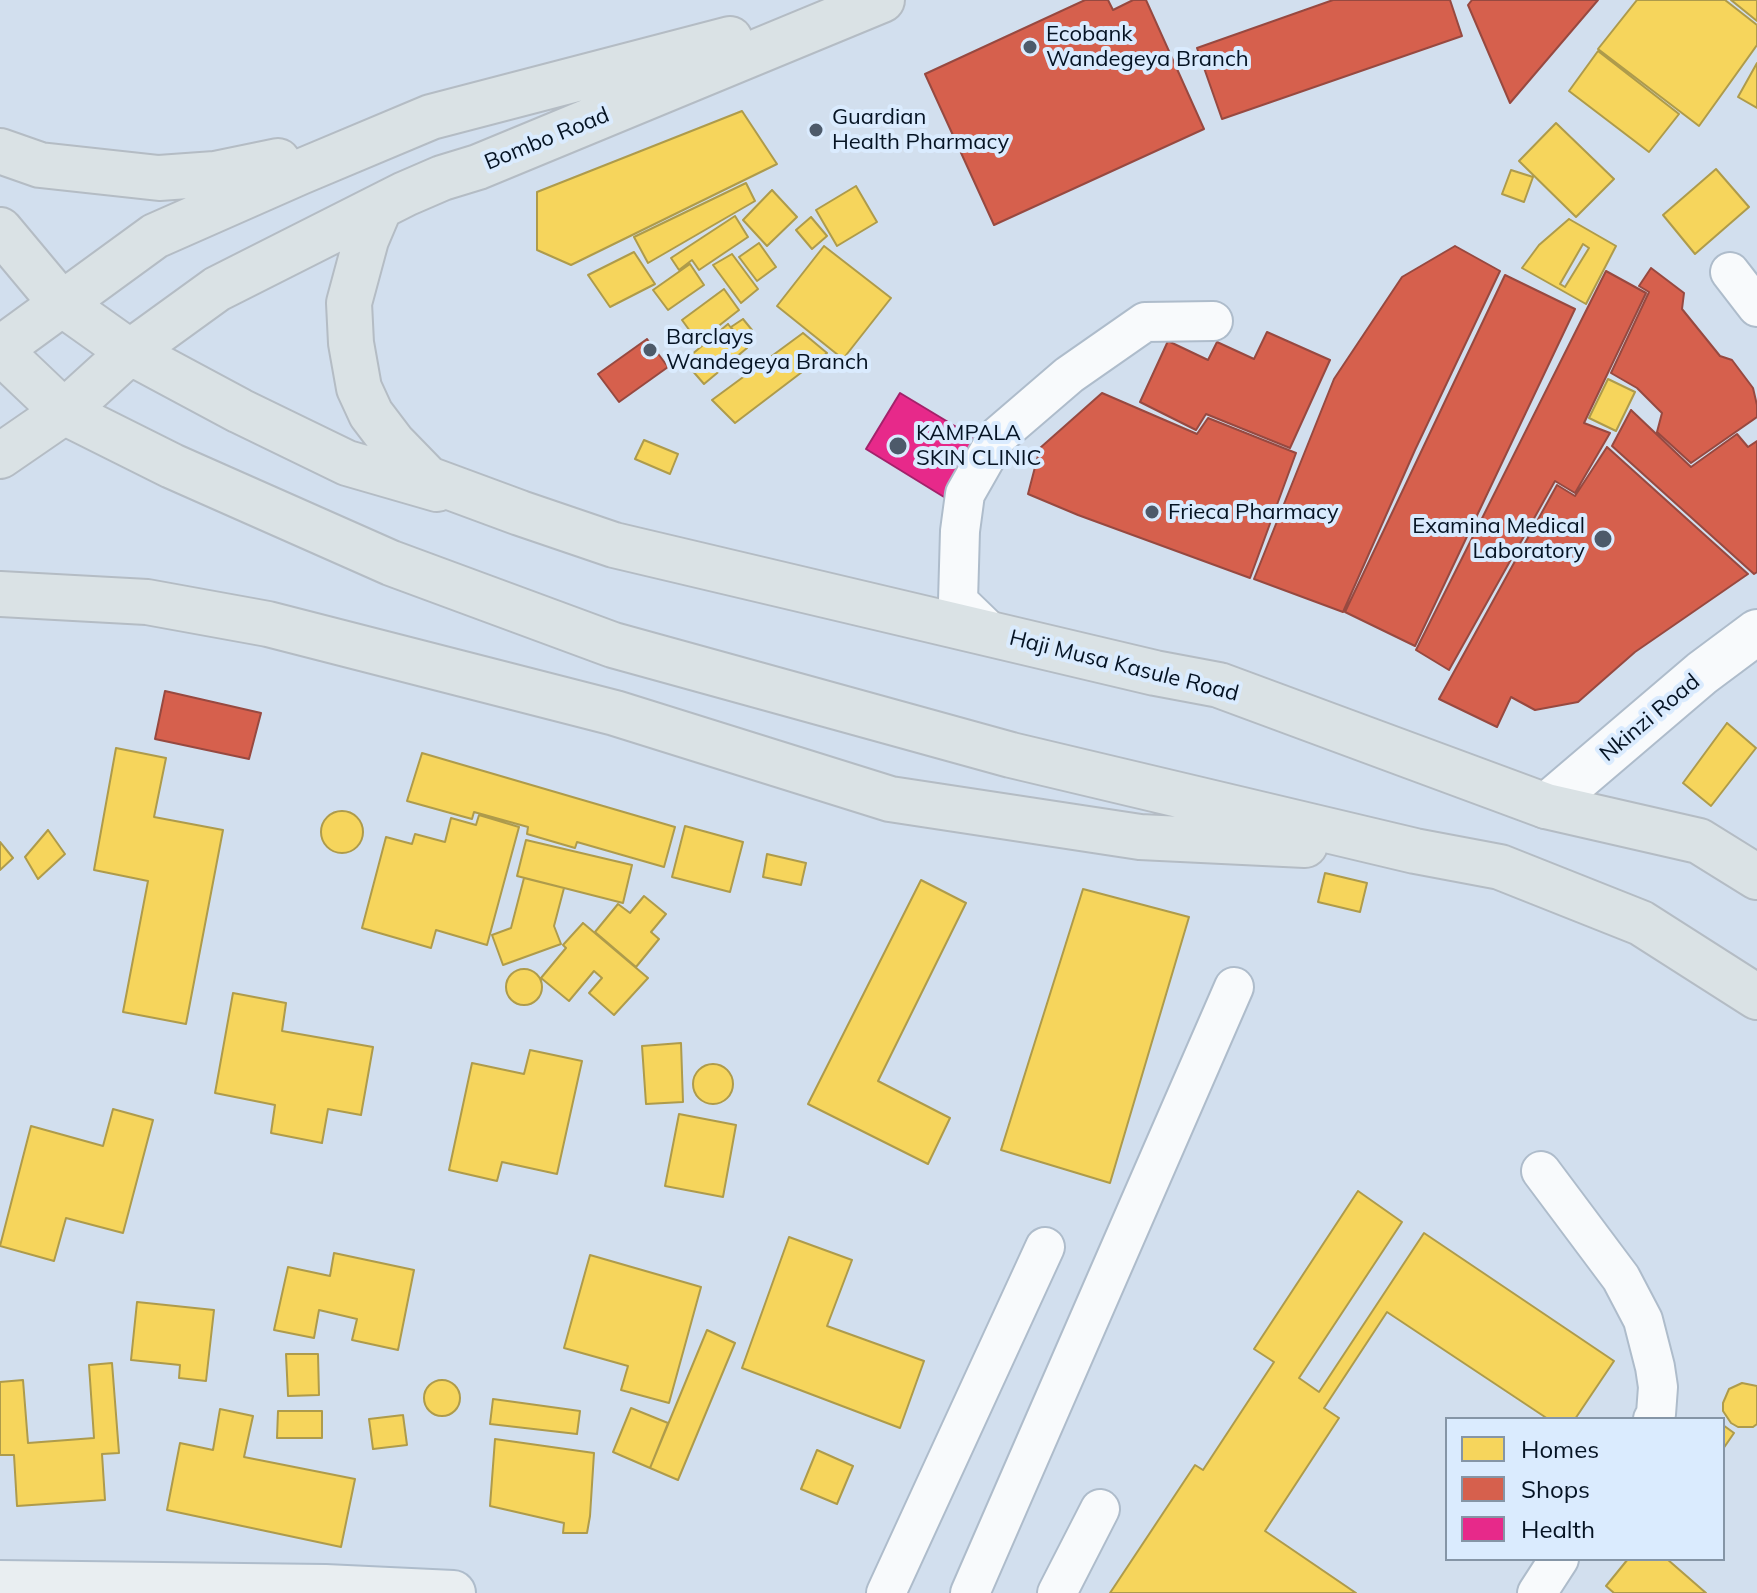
<!DOCTYPE html>
<style>
body{margin:0}
#map{position:relative;width:1757px;height:1593px;overflow:hidden;background:#d2dfee;font-family:Mulish,sans-serif}
canvas{display:block}
.legend{position:absolute;left:1445px;top:1417px;width:280px;height:144px;box-sizing:border-box;background:#daebfe;border:2px solid #8595a6;margin:0;padding:10px 14px;list-style:none;font-size:24px;color:#051323}
.legend li{display:flex;align-items:center;gap:16px;height:40px}
.legend b{width:40px;border:2px solid #8595a6}
</style>
<div id="map">
<canvas width="1757" height="1593"></canvas>
<ul class="legend">
<li><b style="height:22px;background:#f6d55c"></b>Homes</li>
<li><b style="height:22px;background:#d6604d"></b>Shops</li>
<li><b style="height:22px;background:#e7298a"></b>Health</li>
</ul>
</div>
<script>
const ctx = document.querySelector('canvas').getContext('2d');
ctx.lineJoin = 'round';
function paint(path, color) {
  ctx.fillStyle = color;
  ctx.fill(path, 'evenodd');
}
function shape(rows) {
  const path = new Path2D();
  for (const r of rows) {
    if (r.length === 3) {
      path.moveTo(r[0] + r[2], r[1]);
      path.arc(r[0], r[1], r[2], 0, 2 * Math.PI);
      continue;
    }
    path.moveTo(r[0], r[1]);
    for (let i = 2; i < r.length; i += 2) path.lineTo(r[i], r[i + 1]);
  }
  return path;
}
function trace(path, color, width, dash) {
  ctx.strokeStyle = color;
  ctx.lineWidth = width;
  ctx.lineCap = dash ? 'butt' : 'round';
  ctx.setLineDash(dash || []);
  ctx.stroke(path);
}
function drawText(font, color, halo, rows, align = 'center') {
  ctx.font = font + ' Mulish,sans-serif';
  ctx.lineWidth = 8;
  ctx.setLineDash([]);
  ctx.textBaseline = 'middle';
  ctx.strokeStyle = halo;
  ctx.fillStyle = color;
  for (const [text, x, y, turn = 0] of rows) {
    ctx.save();
    ctx.translate(x, y);
    ctx.rotate((+turn || 0) * Math.PI / 180);
    ctx.textAlign = isNaN(turn) ? turn : align;
    if (halo) ctx.strokeText(text, 0, 0);
    ctx.fillText(text, 0, 0);
    ctx.restore();
  }
}
const homes = shape([
 [1637,0,1725,0,1757,25,1757,45,1699,126,1598,49,1637,0],
 [1731,0,1757,0,1757,21,1731,0],
 [1598,51,1679,114,1649,152,1569,91,1598,51],
 [1757,63,1757,108,1738,97,1757,63],
 [742,111,777,164,571,265,537,250,537,192,742,111],
 [1556,123,1614,179,1576,217,1519,161,1556,123],
 [1716,169,1749,207,1695,254,1663,215,1716,169],
 [1511,170,1533,177,1524,202,1502,194,1511,170],
 [746,183,755,201,648,263,634,237,746,183],
 [856,186,877,222,837,246,816,210,856,186],
 [772,190,797,217,767,246,743,220,772,190],
 [735,216,748,237,699,270,692,260,679,270,671,258,735,216],
 [811,217,827,236,812,249,796,230,811,217],
 [1569,219,1616,246,1586,304,1522,268,1539,245,1569,219],
 [1583,244,1589,248,1565,287,1560,284,1583,244],
 [759,243,776,267,757,281,739,257,759,243],
 [824,246,891,298,843,359,777,306,824,246],
 [634,252,655,284,610,307,588,275,634,252],
 [732,254,758,289,741,303,713,265,732,254],
 [690,264,704,285,668,310,653,290,690,264],
 [724,289,739,310,698,342,682,320,724,289],
 [743,319,752,330,741,340,731,327,743,319],
 [728,324,747,348,704,384,684,361,728,324],
 [803,333,827,353,735,423,712,400,803,333],
 [1608,379,1635,392,1616,431,1589,418,1608,379],
 [644,440,678,454,670,474,635,459,644,440],
 [1727,723,1756,748,1711,806,1683,783,1727,723],
 [116,748,166,758,154,817,223,830,186,1024,123,1012,148,881,94,870,116,748],
 [422,753,675,827,664,867,577,842,575,848,527,834,528,827,474,812,472,819,407,801,422,753],
 [342,832,21],
 [479,815,519,827,487,945,436,930,431,948,362,928,386,837,412,844,415,834,445,842,451,818,476,825,479,815],
 [685,826,743,842,730,892,672,877,685,826],
 [48,830,65,854,38,879,25,857,48,830],
 [526,840,632,865,623,903,517,876,526,840],
 [0,842,13,858,0,870,0,842],
 [767,854,806,863,801,885,763,877,767,854],
 [1325,873,1367,883,1360,912,1318,902,1325,873],
 [524,878,564,888,554,926,561,944,503,965,492,935,511,928,524,878],
 [921,880,966,903,878,1081,950,1118,928,1164,808,1104,921,880],
 [1083,889,1189,917,1110,1183,1001,1150,1083,889],
 [644,896,666,914,651,932,659,939,636,967,595,932,618,904,630,913,644,896],
 [583,923,648,978,614,1015,589,993,602,978,594,971,569,1001,541,978,566,948,563,945,583,923],
 [524,987,18],
 [233,993,286,1003,282,1031,373,1047,361,1115,328,1109,322,1143,271,1133,275,1105,215,1093,233,993],
 [681,1043,683,1102,646,1104,642,1046,681,1043],
 [530,1050,582,1061,557,1174,502,1162,497,1181,449,1170,472,1063,524,1074,530,1050],
 [713,1084,20],
 [113,1109,153,1120,123,1233,66,1218,54,1261,0,1246,31,1126,103,1146,113,1109],
 [679,1114,736,1125,723,1197,665,1186,679,1114],
 [1358,1191,1402,1222,1299,1378,1319,1392,1424,1233,1614,1361,1575,1419,1548,1419,1387,1312,1324,1408,1339,1418,1265,1531,1356,1593,1110,1593,1195,1465,1203,1470,1274,1362,1254,1349,1358,1191],
 [789,1237,852,1260,827,1326,924,1361,900,1428,742,1368,789,1237],
 [334,1253,414,1270,398,1350,352,1340,357,1319,319,1310,314,1338,274,1330,288,1267,330,1276,334,1253],
 [590,1255,701,1287,669,1403,621,1390,628,1366,564,1348,590,1255],
 [137,1302,214,1310,206,1381,179,1378,180,1365,131,1360,137,1302],
 [707,1330,735,1343,678,1480,650,1468,707,1330],
 [286,1354,318,1354,319,1395,288,1396,286,1354],
 [112,1363,119,1453,102,1454,105,1500,17,1506,14,1455,0,1455,0,1382,23,1380,28,1443,94,1438,89,1365,112,1363],
 [442,1398,18],
 [1742,1383,1757,1386,1757,1424,1753,1427,1738,1427,1731,1423,1723,1411,1723,1403,1729,1389,1742,1383],
 [493,1399,580,1411,577,1434,490,1424,493,1399],
 [631,1408,668,1423,650,1468,613,1452,631,1408],
 [220,1409,253,1416,244,1457,355,1479,341,1547,167,1510,180,1443,213,1450,220,1409],
 [278,1411,322,1411,322,1438,277,1438,278,1411],
 [403,1415,407,1445,373,1449,369,1419,403,1415],
 [1723,1425,1734,1433,1723,1449,1723,1425],
 [495,1439,594,1453,590,1516,587,1533,563,1533,564,1523,490,1506,495,1439],
 [817,1450,853,1466,837,1504,801,1489,817,1450],
 [1628,1559,1667,1559,1706,1593,1614,1593,1606,1586,1628,1559]
]);
const shops = shape([
 [1085,0,1108,0,1113,10,1133,0,1146,0,1204,129,994,225,925,74,1085,0],
 [1333,0,1450,0,1462,36,1222,119,1197,48,1333,0],
 [1472,0,1598,0,1510,103,1468,5,1472,0],
 [1455,246,1500,271,1415,450,1343,612,1254,579,1334,379,1402,277,1455,246],
 [1651,268,1684,293,1682,309,1720,356,1732,360,1753,388,1757,405,1757,417,1691,463,1657,432,1662,413,1637,388,1611,373,1649,292,1639,286,1651,268],
 [1606,271,1646,293,1584,423,1610,433,1575,493,1555,481,1449,670,1416,650,1606,271],
 [1505,275,1575,309,1415,646,1345,612,1505,275],
 [1267,332,1330,360,1290,448,1206,414,1196,430,1140,402,1168,341,1208,360,1217,342,1254,359,1267,332],
 [647,339,668,367,619,402,598,374,647,339],
 [1102,393,1197,434,1208,418,1296,453,1250,578,1078,515,1028,494,1040,448,1102,393],
 [1631,410,1691,467,1737,434,1748,447,1757,441,1757,572,1754,574,1612,446,1631,410],
 [1607,447,1748,574,1635,652,1578,702,1535,710,1511,697,1497,727,1439,699,1557,485,1575,496,1607,447],
 [165,691,261,713,249,759,155,739,165,691]
]);
const health = shape([
 [900,393,978,440,944,497,866,449,900,393]
]);
const service = shape([
 [1730,272,1757,307],
 [991,633,958,601,960,531,965,494,998,436,1069,375,1145,322,1213,321],
 [1541,1171,1621,1278,1643,1320,1655,1367,1658,1387,1656,1414,1653,1419],
 [886,1593,1045,1247],
 [970,1593,1234,987],
 [1057,1593,1100,1509],
 [1537,1593,1559,1559]
]);
const minor = shape([
 [1546,806,1702,673,1757,632]
]);
const secondary = shape([
 [0,1583,325,1587,453,1593]
]);
const primary = shape([
 [0,151,40,165,159,178,215,174,278,161],
 [380,207,366,240,349,303,351,343,359,388,371,414,393,443,428,479,520,513,614,545,1155,673,1219,685,1546,806,1699,841,1757,877],
 [0,230,61,303,130,352,240,411,347,463,437,489],
 [0,349,155,236,300,172,431,117,730,39],
 [0,351,64,412,172,466,391,563,613,645,1011,755,1415,851,1500,867,1641,923,1757,997],
 [0,456,64,412,130,352,217,289,405,194,442,178,478,167,882,0],
 [0,594,147,602,268,624,615,713,890,799,1140,837,1305,845]
]);
const markers = [
 [1030,47,8,"#4d5a6a"],
 [816,130,8,"#4d5a6a"],
 [650,350,8,"#4d5a6a"],
 [898,446,10,"#4d5a6a"],
 [1152,512,8,"#4d5a6a"],
 [1603,539,10,"#4d5a6a"]
];
const poiNames = [
 ["Ecobank",1046,34],
 ["Wandegeya Branch",1046,59],
 ["Guardian",832,117],
 ["Health Pharmacy",832,142],
 ["Barclays",666,337],
 ["Wandegeya Branch",666,362],
 ["KAMPALA",916,433],
 ["SKIN CLINIC",916,458],
 ["Frieca Pharmacy",1168,512],
 ["Examina Medical",1585,526,"right"],
 ["Laboratory",1585,551,"right"]
];
const streetNames = [
 ["Bombo Road",547,139,-22],
 ["Haji Musa Kasule Road",1124,666,14],
 ["Nkinzi Road",1650,718,-40]
];
paint(homes, '#f6d55c');
trace(homes, '#ae9b4b', 2);
paint(shops, '#d6604d');
trace(shops, '#974940', 2);
paint(health, '#e7298a');
trace(health, '#a3226b', 2);
trace(service, '#aebccb', 42);
trace(minor, '#aebccb', 48);
trace(secondary, '#aebccb', 48);
trace(primary, '#b4bcc4', 48);
trace(service, '#f8fafc', 38);
trace(minor, '#f8fafc', 44);
trace(secondary, '#e9eef1', 44);
trace(primary, '#dae2e5', 44);
for (const [x, y, r, color] of markers) {
  const dot = new Path2D();
  dot.arc(x, y, r, 0, 2 * Math.PI);
  ctx.fillStyle = color;
  ctx.fill(dot);
  trace(dot, '#daebfe', 3);
}
drawText('22px', '#051323', '#daebfe', poiNames, 'left');
drawText('22px', '#051323', '#daebfe', streetNames);
</script>
